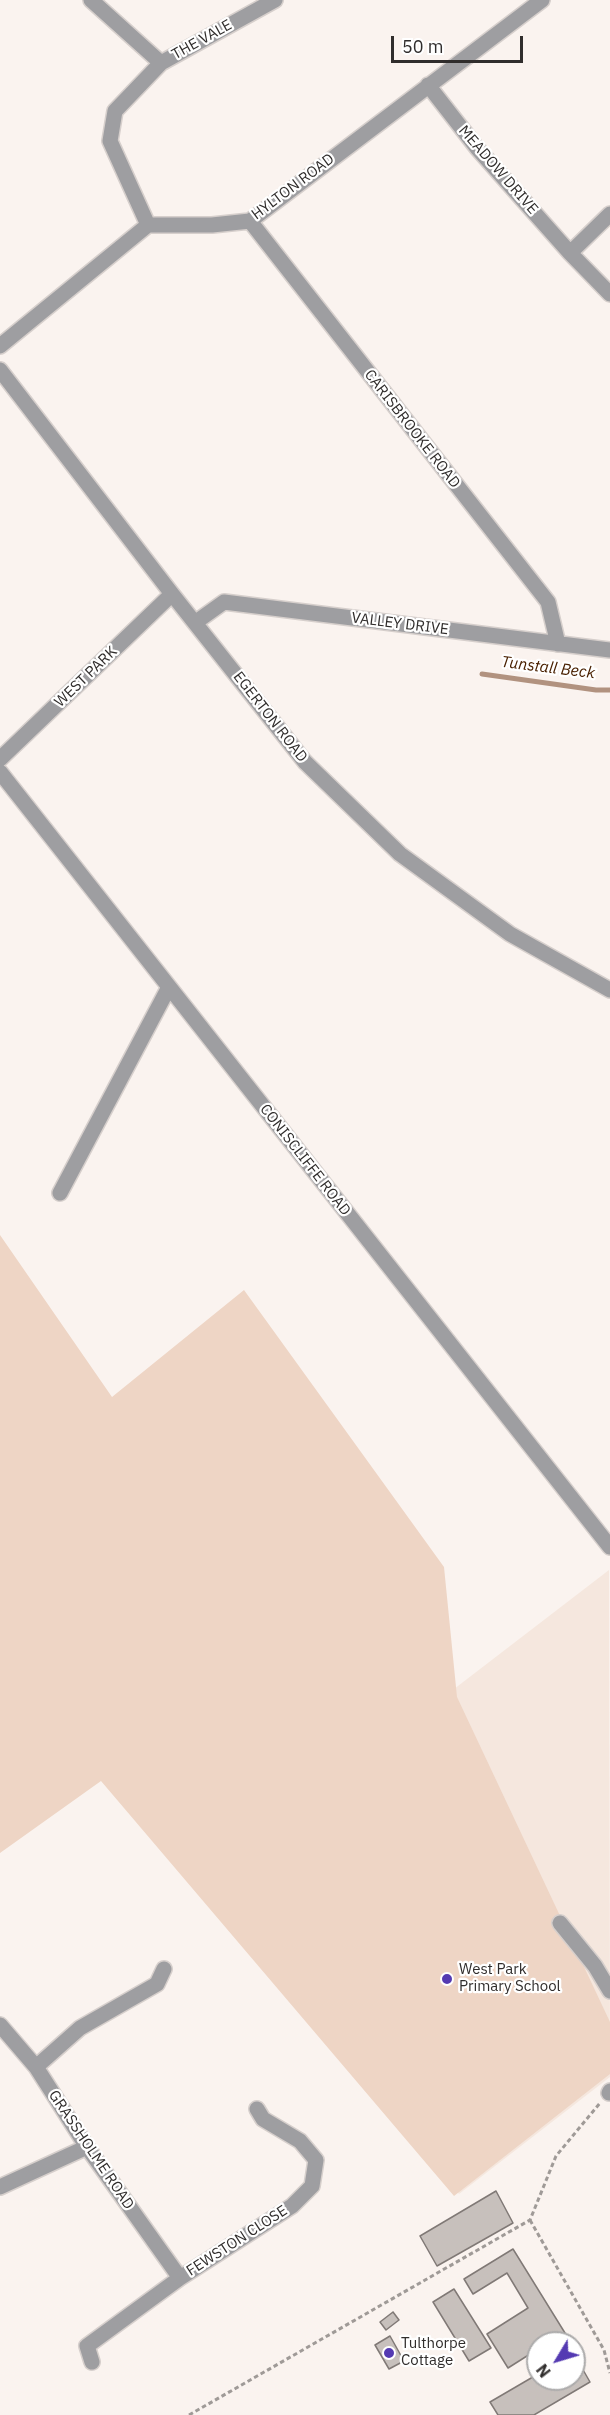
<!DOCTYPE html>
<style>
body{margin:0}
#map{position:relative;width:610px;height:2415px;overflow:hidden;background:#faf3ef;font-family:"IBM Plex Sans",sans-serif}
canvas{display:block}
.north{position:absolute;left:526px;top:2331px;width:60px;height:60px;box-sizing:border-box;background:#fff;border:2px solid #acabab;border-radius:50%;rotate:232deg;font-size:16px;font-weight:700;line-height:24px;text-align:center;color:#302d2c}
.north::after{content:'';display:block;margin:auto;width:21px;height:27px;background:#543ab2;clip-path:polygon(50% 0,100% 100%,50% 72%,0 100%)}
.scale{position:absolute;left:391px;top:36px;width:132px;height:27px;box-sizing:border-box;border:3px solid #302d2c;border-top:0;padding-left:8px;font-size:18px;line-height:21px;white-space:nowrap;color:#302d2c;-webkit-text-stroke:4px #fff;paint-order:stroke}
</style>
<div id="map">
<canvas width="610" height="2415"></canvas>
<div class="north">N</div>
<div class="scale">50 m</div>
</div>
<script>
const ctx = document.querySelector('canvas').getContext('2d');
ctx.lineJoin = 'round';
function paint(path, color) {
  ctx.fillStyle = color;
  ctx.fill(path, 'evenodd');
}
function shape(rows) {
  const path = new Path2D();
  for (const r of rows) {
    path.moveTo(r[0], r[1]);
    for (let i = 2; i < r.length; i += 2) path.lineTo(r[i], r[i + 1]);
  }
  return path;
}
function trace(path, color, width, dash) {
  ctx.strokeStyle = color;
  ctx.lineWidth = width;
  ctx.lineCap = dash ? 'butt' : 'round';
  ctx.setLineDash(dash || []);
  ctx.stroke(path);
}
function drawText(font, color, halo, rows, align = 'center') {
  ctx.font = font + ' "IBM Plex Sans",sans-serif';
  ctx.lineWidth = 4.5;
  ctx.setLineDash([]);
  ctx.textBaseline = 'middle';
  ctx.strokeStyle = halo;
  ctx.fillStyle = color;
  for (const [text, x, y, turn = 0] of rows) {
    ctx.save();
    ctx.translate(x, y);
    ctx.rotate((+turn || 0) * Math.PI / 180);
    ctx.textAlign = isNaN(turn) ? turn : align;
    if (halo) ctx.strokeText(text, 0, 0);
    ctx.fillText(text, 0, 0);
    ctx.restore();
  }
}
const built = shape([
 [609,1570,610,2077,459,2194,204,1881]
]);
const green = shape([
 [0,1235,112,1397,244,1290,444,1567,457,1697,610,2022,610,2074,454,2196,101,1781,0,1853]
]);
const stream = shape([
 [482,674,596,690,610,690]
]);
const building = shape([
 [496,2191,513,2223,437,2266,420,2236,496,2191],
 [513,2249,565,2333,548,2343,538,2343,538,2349,508,2368,487,2334,528,2308,507,2273,473,2294,464,2279,513,2249],
 [454,2289,491,2348,469,2361,433,2302,454,2289],
 [393,2312,399,2320,386,2330,380,2322,393,2312],
 [390,2336,404,2361,389,2369,375,2345,390,2336],
 [574,2354,590,2382,534,2415,498,2415,490,2402,538,2374,538,2379,574,2379,574,2354]
]);
const path = shape([
 [530,2220,604,2350,610,2373],
 [189,2415,530,2220,556,2156,600,2103]
]);
const minor = shape([
 [91,0,161,63],
 [428,85,477,148,570,253,610,294],
 [250,221,548,602,558,644],
 [148,225,110,141,115,111,161,63,275,0],
 [570,253,610,214],
 [0,346,148,225,212,225,250,221,542,0],
 [0,370,172,594,305,762,400,854,510,934,610,990],
 [196,622,224,602,610,650],
 [0,759,172,594],
 [0,772,610,1547],
 [60,1193,169,987],
 [560,1923,595,1966,610,1991],
 [0,2025,36,2067,87,2147,180,2278],
 [36,2067,80,2028,157,1984,164,1969],
 [609,2093,610,2091],
 [0,2187,87,2147],
 [92,2362,87,2346,180,2278,292,2206,312,2186,316,2160,300,2141,263,2119,257,2109]
]);
const markers = [
 [447,1979,6,"#543ab2"],
 [389,2353,6,"#543ab2"]
];
const streetNames = [
 ["THE VALE",202,40,-29],
 ["MEADOW DRIVE",498,170,49],
 ["HYLTON ROAD",293,187,-37],
 ["CARISBROOKE ROAD",412,429,52],
 ["VALLEY DRIVE",400,624,7],
 ["WEST PARK",86,677,-44],
 ["EGERTON ROAD",270,717,52],
 ["CONISCLIFFE ROAD",305,1160,52],
 ["GRASSHOLME ROAD",91,2150,56],
 ["FEWSTON CLOSE",237,2241,-33]
];
const poiNames = [
 ["West Park",459,1970],
 ["Primary School",459,1987],
 ["Tulthorpe",401,2344],
 ["Cottage",401,2361]
];
const waterNames = [
 ["Tunstall Beck",548,668,7]
];
paint(built, '#f5e7de');
paint(green, '#eed5c5');
trace(stream, '#b1927f', 5);
paint(building, '#c7c0bc');
trace(building, '#807976', 1.5);
trace(minor, '#d6cfcc', 18);
trace(path, '#9f9a97', 3, [4.5, 3]);
trace(minor, '#9e9ea1', 15);
for (const [x, y, r, color] of markers) {
  const dot = new Path2D();
  dot.arc(x, y, r, 0, 2 * Math.PI);
  ctx.fillStyle = color;
  ctx.fill(dot);
  trace(dot, '#fff', 2);
}
drawText('15px', '#302d2c', '#fff', streetNames);
drawText('15px', '#302d2c', '#fff', poiNames, 'left');
drawText('italic 16px', '#492000', '#fff', waterNames);
</script>
